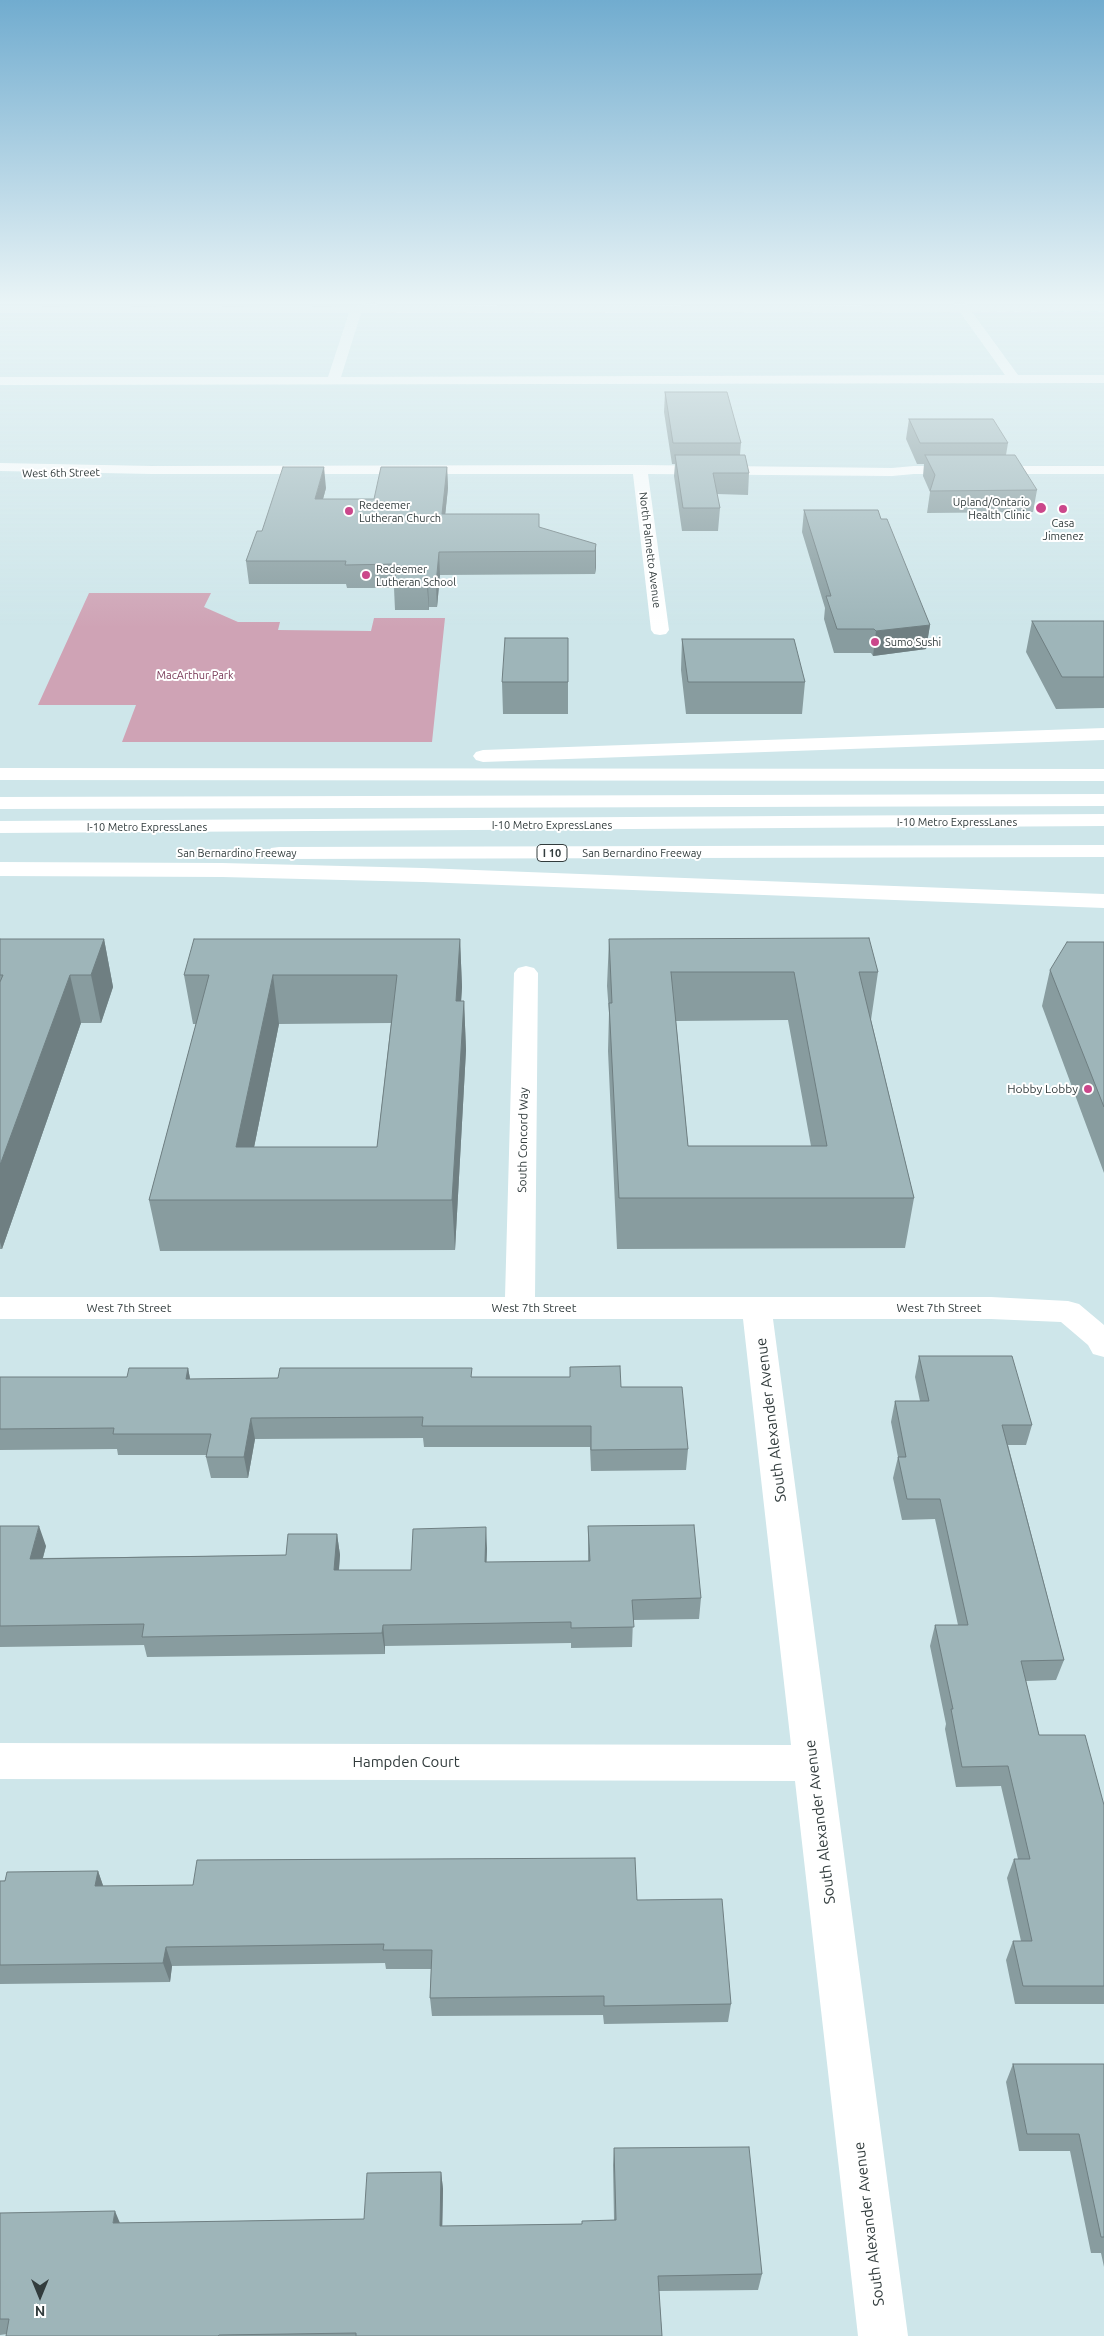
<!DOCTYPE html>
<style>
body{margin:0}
#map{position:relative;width:1104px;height:2336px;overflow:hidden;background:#cee6ea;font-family:Ubuntu,sans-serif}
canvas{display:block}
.north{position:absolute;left:15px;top:2271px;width:50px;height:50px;-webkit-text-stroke:4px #fff;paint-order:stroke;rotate:180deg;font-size:14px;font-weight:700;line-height:20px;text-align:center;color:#323c3d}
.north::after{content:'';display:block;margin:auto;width:18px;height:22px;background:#323c3d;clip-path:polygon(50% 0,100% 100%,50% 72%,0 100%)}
</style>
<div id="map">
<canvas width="1104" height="2336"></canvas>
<div class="north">N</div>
</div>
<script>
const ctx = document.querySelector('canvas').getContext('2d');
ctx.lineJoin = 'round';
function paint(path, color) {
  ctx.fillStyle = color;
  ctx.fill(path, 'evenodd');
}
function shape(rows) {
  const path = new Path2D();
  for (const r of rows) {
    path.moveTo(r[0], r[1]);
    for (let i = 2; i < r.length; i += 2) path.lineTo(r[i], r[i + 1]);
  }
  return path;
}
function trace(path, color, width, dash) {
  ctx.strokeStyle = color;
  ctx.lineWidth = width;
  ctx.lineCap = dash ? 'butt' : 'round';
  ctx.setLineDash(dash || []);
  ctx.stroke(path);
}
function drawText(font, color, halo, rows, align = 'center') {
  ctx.font = font + ' Ubuntu,sans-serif';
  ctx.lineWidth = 4;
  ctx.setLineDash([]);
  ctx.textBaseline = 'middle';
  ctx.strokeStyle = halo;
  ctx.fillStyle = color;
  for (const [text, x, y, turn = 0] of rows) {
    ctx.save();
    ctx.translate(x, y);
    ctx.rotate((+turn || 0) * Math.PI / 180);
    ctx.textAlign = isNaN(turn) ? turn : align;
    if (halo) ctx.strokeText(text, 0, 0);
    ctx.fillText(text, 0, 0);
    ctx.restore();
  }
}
const green = shape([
 [89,593,211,593,204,607,238,622,280,622,278,630,371,631,374,618,445,618,432,742,122,742,136,705,38,705]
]);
const minor = shape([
 [953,301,964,301,967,305,1104,305,1104,311,972,312,1018,375,1104,375,1104,383,0,385,0,377,328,377,349,313,0,313,0,307,358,306,373,302,377,303,378,306,955,305,953,301],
 [960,312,1005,375,341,377,361,313,960,312],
 [0,463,152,466,640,465,892,468,914,466,1104,466,1104,474,914,474,892,476,648,474,669,630,666,634,660,635,654,634,651,630,633,474,152,474,0,471,0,463],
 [526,966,534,968,538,973,535,1297,991,1297,1068,1301,1079,1304,1104,1325,1104,1357,1093,1354,1088,1345,1061,1322,991,1319,773,1319,908,2336,858,2336,795,1781,0,1779,0,1743,791,1745,743,1319,0,1319,0,1297,505,1297,514,973,518,968,526,966]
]);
const highway = shape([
 [1104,728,1104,740,483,762,476,760,473,756,476,752,483,750,1104,728],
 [0,768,1104,769,1104,781,0,780,0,768],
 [1104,794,1104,806,0,809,0,797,1104,794],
 [1104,814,1104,826,0,833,0,821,1104,814],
 [1104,845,1104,857,279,859,271,858,268,853,271,848,279,847,1104,845],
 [0,862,222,863,423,868,1104,894,1104,908,423,882,222,877,0,876,0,862]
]);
const wall = shape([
 [665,392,741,443,740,455,749,473,748,495,717,494,720,508,718,531,682,531,674,476,675,464,672,464,664,412],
 [909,419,1008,443,1006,455,1037,490,1033,512,927,513,930,492,923,476,924,464,917,464,906,439],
 [447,467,448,488,445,514,539,528,596,544,596,567,595,574,440,575,437,607,429,607,429,610,395,610,394,588,347,588,346,584,249,584,246,561,262,531,326,488,323,499,374,499],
 [804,510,881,519,930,625,926,649,873,656,871,653,834,653,824,619,825,608,802,532],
 [1032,621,1104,621,1104,708,1056,709,1026,652],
 [682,639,805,682,802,714,686,714,681,670],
 [502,682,568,682,568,714,503,714],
 [0,939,104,939,113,987,101,1023,81,1023,2,1249,0,1249],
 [460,939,462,987,461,1001,464,1001,466,1050,455,1250,160,1251,149,1200,196,1024,193,1024,184,975],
 [391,1023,377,1147,254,1147,279,1024],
 [609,939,878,972,871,1020,914,1198,905,1248,617,1249,608,1051,609,1013,607,986],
 [788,1020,811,1146,688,1146,676,1021],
 [1104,942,1104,1173,1042,1006,1050,970],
 [919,1356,1032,1425,1026,1445,1008,1445,1064,1660,1056,1680,1026,1681,1039,1735,1104,1805,1104,2004,1015,2004,1006,1960,1013,1941,1021,1941,1007,1878,1014,1859,1018,1859,1001,1786,956,1787,945,1729,946,1724,930,1646,935,1625,958,1625,935,1519,902,1520,893,1478,898,1457,891,1422,895,1401,920,1401,915,1377],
 [188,1368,190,1379,472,1377,621,1387,688,1449,686,1470,591,1471,590,1447,424,1447,423,1438,255,1439,248,1478,211,1478,206,1457,207,1455,118,1455,117,1449,0,1450,0,1377,127,1377],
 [0,1526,46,1546,43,1558,286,1555,337,1534,340,1555,339,1570,411,1570,487,1548,486,1562,588,1561,588,1526,701,1598,699,1619,633,1620,632,1647,571,1648,571,1643,385,1646,385,1654,147,1657,144,1645,0,1647],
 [98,1871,103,1886,637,1900,731,2004,728,2022,604,2024,603,2015,432,2016,430,1998,431,1969,386,1969,385,1963,172,1966,170,1982,0,1984,0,1881],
 [1013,2064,1104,2064,1104,2267,1101,2253,1091,2253,1070,2151,1019,2151,1006,2082],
 [614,2148,762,2274,758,2290,659,2291,662,2336,6,2336,7,2334,0,2335,0,2213,120,2223,364,2219,441,2172,443,2189,442,2226,582,2224,614,2220,613,2165]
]);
const shadedWall = shape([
 [324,467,326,488,317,521,315,499],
 [447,467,448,488,443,537,442,514],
 [596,544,596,567,595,574,595,551],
 [439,552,440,575,437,607,436,584],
 [428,584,429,607,429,610,427,586],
 [930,625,926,649,873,656,876,631],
 [104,939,113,987,101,1023,91,975],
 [460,939,462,987,458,1050,456,1001],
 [70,975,81,1023,2,1249,0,1242,0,1165],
 [273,975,279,1024,244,1197,236,1147],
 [464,1001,466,1050,455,1250,452,1200],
 [188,1368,192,1389,186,1379],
 [251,1418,255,1439,248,1478,244,1457],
 [39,1526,46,1546,37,1579,30,1559],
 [486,1527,487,1548,486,1583,485,1562],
 [337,1534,340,1555,337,1591,334,1570],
 [383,1625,385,1646,385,1654,382,1633],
 [98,1871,105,1891,95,1886],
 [166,1947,172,1966,170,1982,163,1963],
 [441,2172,443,2189,442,2242,440,2226],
 [115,2211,122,2228,113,2223]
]);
const building = shape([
 [665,392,727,392,741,443,673,443,665,392],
 [909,419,993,419,1008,443,920,443,909,419],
 [675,455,745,455,749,473,713,473,720,508,683,508,675,455],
 [925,455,1015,455,1037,490,930,491,935,475,925,455],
 [283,467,324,467,315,499,374,499,381,467,447,467,442,514,539,514,539,527,596,544,595,551,439,552,436,584,428,584,427,586,394,586,397,564,345,565,346,561,246,561,257,531,262,531,283,467],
 [804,510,878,510,881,519,887,519,930,625,876,631,874,629,837,629,826,596,831,596,804,510],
 [1032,621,1104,621,1104,677,1062,677,1032,621],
 [505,638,568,638,568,682,502,682,505,638],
 [682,639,794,639,805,682,688,682,682,639],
 [869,938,878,972,859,972,914,1198,619,1198,609,1003,612,1003,609,939,869,938],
 [671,972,794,972,827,1146,688,1146,671,972],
 [0,939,104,939,91,975,70,975,0,1165,0,982,3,975,0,975,0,939],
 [194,939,460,939,456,1001,464,1001,452,1200,149,1200,209,975,184,975,194,939],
 [273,975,397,975,377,1147,236,1147,273,975],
 [1067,942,1104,942,1104,1107,1050,970,1067,942],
 [919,1356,1012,1356,1032,1425,1002,1425,1064,1660,1021,1661,1039,1735,1085,1735,1104,1805,1104,1986,1023,1986,1013,1941,1032,1941,1014,1859,1030,1859,1008,1766,962,1767,951,1709,953,1709,935,1625,968,1625,940,1499,907,1499,898,1457,906,1457,895,1401,929,1401,919,1356],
 [620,1366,621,1387,682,1387,688,1449,591,1450,591,1426,422,1426,423,1417,251,1418,244,1457,206,1457,211,1434,113,1434,114,1428,0,1429,0,1377,127,1377,129,1368,188,1368,186,1379,278,1378,280,1368,472,1368,471,1377,570,1377,570,1367,620,1366],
 [694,1525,701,1598,632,1600,634,1627,571,1628,571,1622,383,1625,382,1633,142,1637,144,1624,0,1626,0,1526,39,1526,30,1559,286,1555,288,1534,337,1534,334,1570,411,1570,413,1529,486,1527,485,1562,590,1561,588,1526,694,1525],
 [635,1858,637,1900,722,1899,731,2004,604,2006,604,1996,430,1998,432,1950,383,1950,384,1944,166,1947,163,1963,0,1965,0,1881,5,1881,7,1872,98,1871,95,1886,193,1885,197,1860,635,1858],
 [1013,2064,1104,2064,1104,2237,1101,2237,1079,2134,1027,2134,1013,2064],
 [749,2147,762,2274,658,2276,662,2336,356,2336,356,2333,219,2335,218,2336,6,2336,9,2319,0,2319,0,2213,115,2211,113,2223,364,2219,367,2173,441,2172,440,2226,582,2224,582,2221,616,2220,614,2148,749,2147]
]);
const markers = [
 [1041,508,6,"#cb478b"],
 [1063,509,5,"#cb478b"],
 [349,511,5,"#cb478b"],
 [366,575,5,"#cb478b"],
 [875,642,5,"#cb478b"],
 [1088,1089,5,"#cb478b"]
];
const farStreetnames = [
 ["West 6th Street",61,473,-1],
 ["North Palmetto Avenue",650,550,83],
 ["I-10 Metro ExpressLanes",957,822],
 ["I-10 Metro ExpressLanes",552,825],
 ["I-10 Metro ExpressLanes",147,827],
 ["San Bernardino Freeway",237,853],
 ["San Bernardino Freeway",642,853]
];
const farPoinames = [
 ["Upland/Ontario",1030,502,"right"],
 ["Health Clinic",1030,515,"right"],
 ["Redeemer",359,505],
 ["Lutheran Church",359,518],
 ["Casa",1063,523,"center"],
 ["Jimenez",1063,536,"center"],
 ["Redeemer",376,569],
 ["Lutheran School",376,582],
 ["Sumo Sushi",885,642]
];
const farParknames = [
 ["MacArthur Park",195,675]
];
const shields = [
 [552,853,30]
];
const shieldNames = [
 ["I 10",552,853]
];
const poiNames = [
 ["Hobby Lobby",1078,1089]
];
const streetNames = [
 ["South Concord Way",523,1140,-89],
 ["West 7th Street",129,1308],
 ["West 7th Street",534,1308],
 ["West 7th Street",939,1308]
];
const nearStreetnames = [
 ["South Alexander Avenue",771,1420,-97],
 ["Hampden Court",406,1762],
 ["South Alexander Avenue",820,1822,-97],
 ["South Alexander Avenue",869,2224,-97]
];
paint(green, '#cfa3b5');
paint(minor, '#fff');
paint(highway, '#fff');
paint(wall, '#889c9f');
paint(shadedWall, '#6f7f82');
paint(building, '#9eb5b9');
trace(building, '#6f7f82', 1);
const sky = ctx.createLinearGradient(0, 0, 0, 628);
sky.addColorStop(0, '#71accf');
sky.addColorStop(0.48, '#e9f4f6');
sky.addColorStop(1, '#e9f4f600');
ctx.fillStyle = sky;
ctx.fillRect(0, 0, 1104, 628);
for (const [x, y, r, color] of markers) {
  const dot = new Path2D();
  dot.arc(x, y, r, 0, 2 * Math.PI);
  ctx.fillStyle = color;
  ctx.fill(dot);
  trace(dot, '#fff', 2);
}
drawText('11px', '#323c3d', '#fff', farStreetnames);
drawText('11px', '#323c3d', '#fff', farPoinames, 'left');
drawText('11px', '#783856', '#fff', farParknames);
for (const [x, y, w] of shields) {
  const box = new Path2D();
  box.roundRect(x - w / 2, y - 8.5, w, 17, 4);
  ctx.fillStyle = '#fff';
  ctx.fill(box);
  trace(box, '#323c3d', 1);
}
drawText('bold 11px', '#323c3d', null, shieldNames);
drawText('12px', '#323c3d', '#fff', poiNames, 'right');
drawText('12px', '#323c3d', '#fff', streetNames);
drawText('15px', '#323c3d', '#fff', nearStreetnames);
</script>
